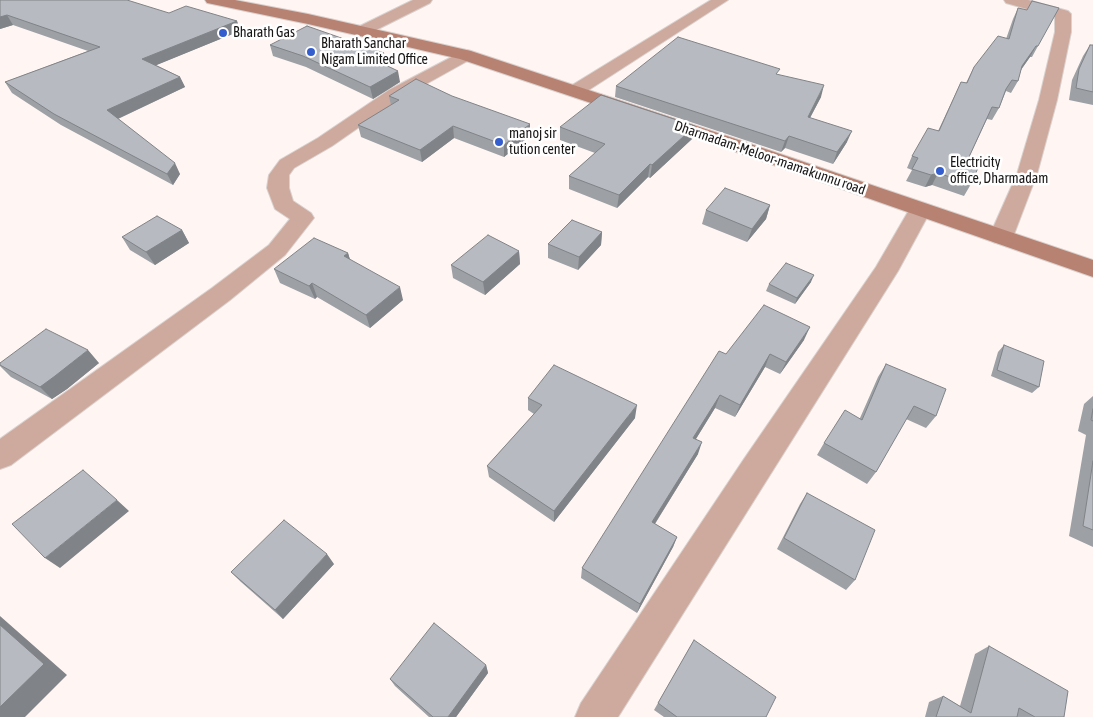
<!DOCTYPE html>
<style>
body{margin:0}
canvas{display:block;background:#fff6f3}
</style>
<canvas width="1093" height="717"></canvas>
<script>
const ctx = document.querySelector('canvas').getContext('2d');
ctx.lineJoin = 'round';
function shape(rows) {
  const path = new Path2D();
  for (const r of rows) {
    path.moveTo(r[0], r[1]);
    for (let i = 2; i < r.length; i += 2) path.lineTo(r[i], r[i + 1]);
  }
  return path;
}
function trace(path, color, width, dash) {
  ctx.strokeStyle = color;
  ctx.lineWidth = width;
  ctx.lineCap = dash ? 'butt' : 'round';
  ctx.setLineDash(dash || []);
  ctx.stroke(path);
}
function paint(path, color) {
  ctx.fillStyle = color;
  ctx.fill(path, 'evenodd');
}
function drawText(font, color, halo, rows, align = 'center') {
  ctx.font = font + ' "Asap Condensed",sans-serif';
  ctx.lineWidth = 5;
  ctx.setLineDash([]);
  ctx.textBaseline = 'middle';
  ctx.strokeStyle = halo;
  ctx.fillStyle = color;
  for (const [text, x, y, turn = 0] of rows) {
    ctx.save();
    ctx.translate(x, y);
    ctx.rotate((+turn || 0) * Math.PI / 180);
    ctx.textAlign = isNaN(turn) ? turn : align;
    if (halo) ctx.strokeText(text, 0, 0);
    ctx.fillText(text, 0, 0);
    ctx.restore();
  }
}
const street = shape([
 [413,0,432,0,430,3,368,34,356,34,354,31,356,28,413,0],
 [711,0,728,0,581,95,575,96,569,95,566,91,569,87,711,0],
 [1004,0,1028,0,1068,11,1071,14,1071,32,1057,100,1037,174,1013,237,1009,242,1001,244,993,242,989,237,1017,174,1039,100,1055,32,1055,17,1006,3,1004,0],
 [465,50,471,51,473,55,471,59,401,98,332,146,294,168,289,175,289,188,293,201,311,213,314,218,285,255,230,300,11,465,0,469,0,439,212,288,269,245,290,219,275,209,267,188,269,175,280,160,318,138,389,90,465,50],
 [920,203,928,205,931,210,898,271,618,717,575,717,581,703,744,459,876,267,912,205,920,203]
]);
const secondary = shape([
 [205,0,235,0,308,14,471,51,736,139,1093,260,1093,277,722,147,460,59,308,24,212,4,207,3,205,0]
]);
const wall = shape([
 [0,0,169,13,237,21,240,31,156,65,180,77,185,87,118,119,180,174,173,185,61,125,12,93,5,82,88,51,13,25,0,29],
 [1018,8,1038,46,1032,57,1030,57,1021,70,1018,81,1011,93,1006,91,999,108,992,120,987,119,969,157,971,184,964,196,932,185,925,187,906,181,912,170,907,168,912,156,938,131,961,82,966,83,974,67,1006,39,1013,19],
 [270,45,384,53,386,64,385,65,400,82,373,99,306,67,273,56],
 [1090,45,1093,45,1093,105,1069,100,1072,80,1083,56],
 [779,75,821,97,810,118,847,142,833,164,785,148,781,152,615,97,616,86],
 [389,96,530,136,504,157,454,138,422,162,361,137,358,125,391,105],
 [560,127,692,139,650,178,648,177,617,208,569,189,569,176,595,153,560,140],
 [770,205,766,219,747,242,702,224,706,210],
 [182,230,189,243,155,265,130,250,122,237],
 [602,232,601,245,578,270,548,258,548,244],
 [519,251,520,264,485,295,453,278,451,265],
 [348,253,350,260,403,300,370,328,317,297,315,299,280,283,274,269],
 [811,282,795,304,766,291,769,284],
 [804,340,780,374,765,367,735,417,715,408,696,439,698,454,655,524,677,537,673,547,637,613,581,578,582,568,726,354],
 [1004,345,1039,387,1032,393,991,376,998,352],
 [0,363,99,363,67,389,52,399,11,377,0,366],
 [886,364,936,416,926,428,906,419,876,472,867,484,817,455,824,443,860,418,878,377],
 [1093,396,1093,547,1069,536,1086,435,1078,431,1084,404],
 [528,398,635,418,554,522,489,477,487,466,534,414,528,410],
 [807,493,855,580,846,590,777,549,800,504],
 [334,564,283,619,241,582,231,572],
 [694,640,766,717,664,717,654,710],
 [989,646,1064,717,925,717,929,702,943,696,960,706,975,654],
 [486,665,488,673,456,717,429,717,395,686,390,679]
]);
const shadedWall = shape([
 [7,15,13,25,0,29,0,17],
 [237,21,240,31,147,69,142,59],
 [1036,46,1030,57,1015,78,1022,66],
 [384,53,386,64,375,71,373,59],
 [398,71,400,82,373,99,370,87],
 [180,77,185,87,113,121,107,110],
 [824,85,821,97,804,129,808,117],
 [530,124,530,136,504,157,504,145],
 [453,126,454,138,422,162,420,150],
 [695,126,692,139,650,178,652,165],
 [852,131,847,142,833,164,837,152],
 [789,136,785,148,781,152,785,141],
 [175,163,180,174,173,185,167,174],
 [650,164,648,177,617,208,619,195],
 [938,173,932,185,925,187,931,175],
 [770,205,766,219,747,242,752,229],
 [182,230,189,243,155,265,146,252],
 [602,232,601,245,578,270,579,257],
 [519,251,520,264,485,295,483,282],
 [348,253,352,266,344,256],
 [814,275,811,282,795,304,797,298],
 [312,283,317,297,315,299,309,286],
 [400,287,403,300,370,328,366,315],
 [810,327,804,340,780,374,786,362],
 [88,350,99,363,67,389,52,399,40,387],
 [770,354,765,367,735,417,740,405],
 [720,395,715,408,689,450,693,438],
 [637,405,635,418,554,522,554,511],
 [702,442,698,454,649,533,652,522],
 [117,500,129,511,60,568,45,558],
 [677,537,673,547,637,613,640,604],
 [327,554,334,564,283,619,275,610],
 [0,616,67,675,25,717,0,717],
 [486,665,488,673,456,717,448,717]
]);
const building = shape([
 [0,0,127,0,169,13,186,6,237,21,142,59,180,77,107,110,175,163,167,174,54,114,5,82,100,47,7,15,0,17,0,0],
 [1032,1,1059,8,1038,46,1036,46,1022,66,1018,81,1012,80,1006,89,999,108,992,107,969,157,981,161,971,184,938,173,931,175,912,169,918,158,912,156,928,128,939,131,961,82,967,83,974,67,998,36,1009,39,1018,8,1027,10,1032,1],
 [307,26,384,53,373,59,398,71,370,87,303,56,270,45,307,26],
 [678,37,780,69,776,74,824,85,808,117,852,131,837,152,789,136,785,141,616,86,678,37],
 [1090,45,1093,45,1093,92,1076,88,1079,69,1090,45],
 [416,79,452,96,530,124,504,145,453,126,420,150,358,125,399,100,389,96,416,79],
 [601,95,695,126,652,165,650,164,619,195,569,176,605,144,560,127,601,95],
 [725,188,770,205,752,229,706,210,725,188],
 [157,216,182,230,146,252,122,237,157,216],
 [572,220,602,232,579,257,548,244,572,220],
 [488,235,519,251,483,282,451,265,488,235],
 [314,238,348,253,344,256,400,287,366,315,312,283,309,286,274,269,314,238],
 [786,263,814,275,797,298,769,284,786,263],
 [764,305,810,327,786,362,770,354,740,405,720,395,693,438,702,442,652,522,677,537,640,604,582,568,719,351,726,354,764,305],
 [46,329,88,350,55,376,40,387,0,365,0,363,46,329],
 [1004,345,1044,361,1039,387,997,370,1004,345],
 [886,364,946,389,936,416,914,406,876,472,824,443,845,410,862,420,886,364],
 [554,365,637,405,554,511,487,466,542,405,528,398,554,365],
 [1093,409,1093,421,1091,420,1093,409],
 [1093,461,1093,530,1083,526,1093,461],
 [83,470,117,500,45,558,12,524,83,470],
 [807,493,875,530,855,580,784,538,807,493],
 [284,520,327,554,275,610,231,572,284,520],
 [434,623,486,665,448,717,433,717,390,679,434,623],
 [0,625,44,664,0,707,0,625],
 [694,640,776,697,766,717,677,717,658,703,694,640],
 [989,646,1068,691,1064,717,1035,717,1019,708,1017,717,936,717,943,696,971,713,989,646]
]);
const markers = [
 [223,33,5,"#345dcd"],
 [311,52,5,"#345dcd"],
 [499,142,5,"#345dcd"],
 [940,171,5,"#345dcd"]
];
const farPoinames = [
 ["Bharath Gas",233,33],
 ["Bharath Sanchar",321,44],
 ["Nigam Limited Office",321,60],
 ["manoj sir",509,134],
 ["tution center",509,150],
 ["Electricity",950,163],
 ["office, Dharmadam",950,179]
];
const farStreetnames = [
 ["Dharmadam-Meloor-mamakunnu road",770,158,19]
];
trace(street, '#dad2cf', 2);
trace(secondary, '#dad2cf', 2);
paint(street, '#cea99e');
paint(secondary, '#b88272');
paint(wall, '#9da1a6');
paint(shadedWall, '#808387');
paint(building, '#b7bbc1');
trace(building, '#808387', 1);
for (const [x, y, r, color] of markers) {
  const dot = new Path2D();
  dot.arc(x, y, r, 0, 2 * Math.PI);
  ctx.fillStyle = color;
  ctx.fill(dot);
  trace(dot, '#fff', 2);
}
drawText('14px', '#181515', '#fff', farPoinames, 'left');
drawText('14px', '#181515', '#fff', farStreetnames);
</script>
